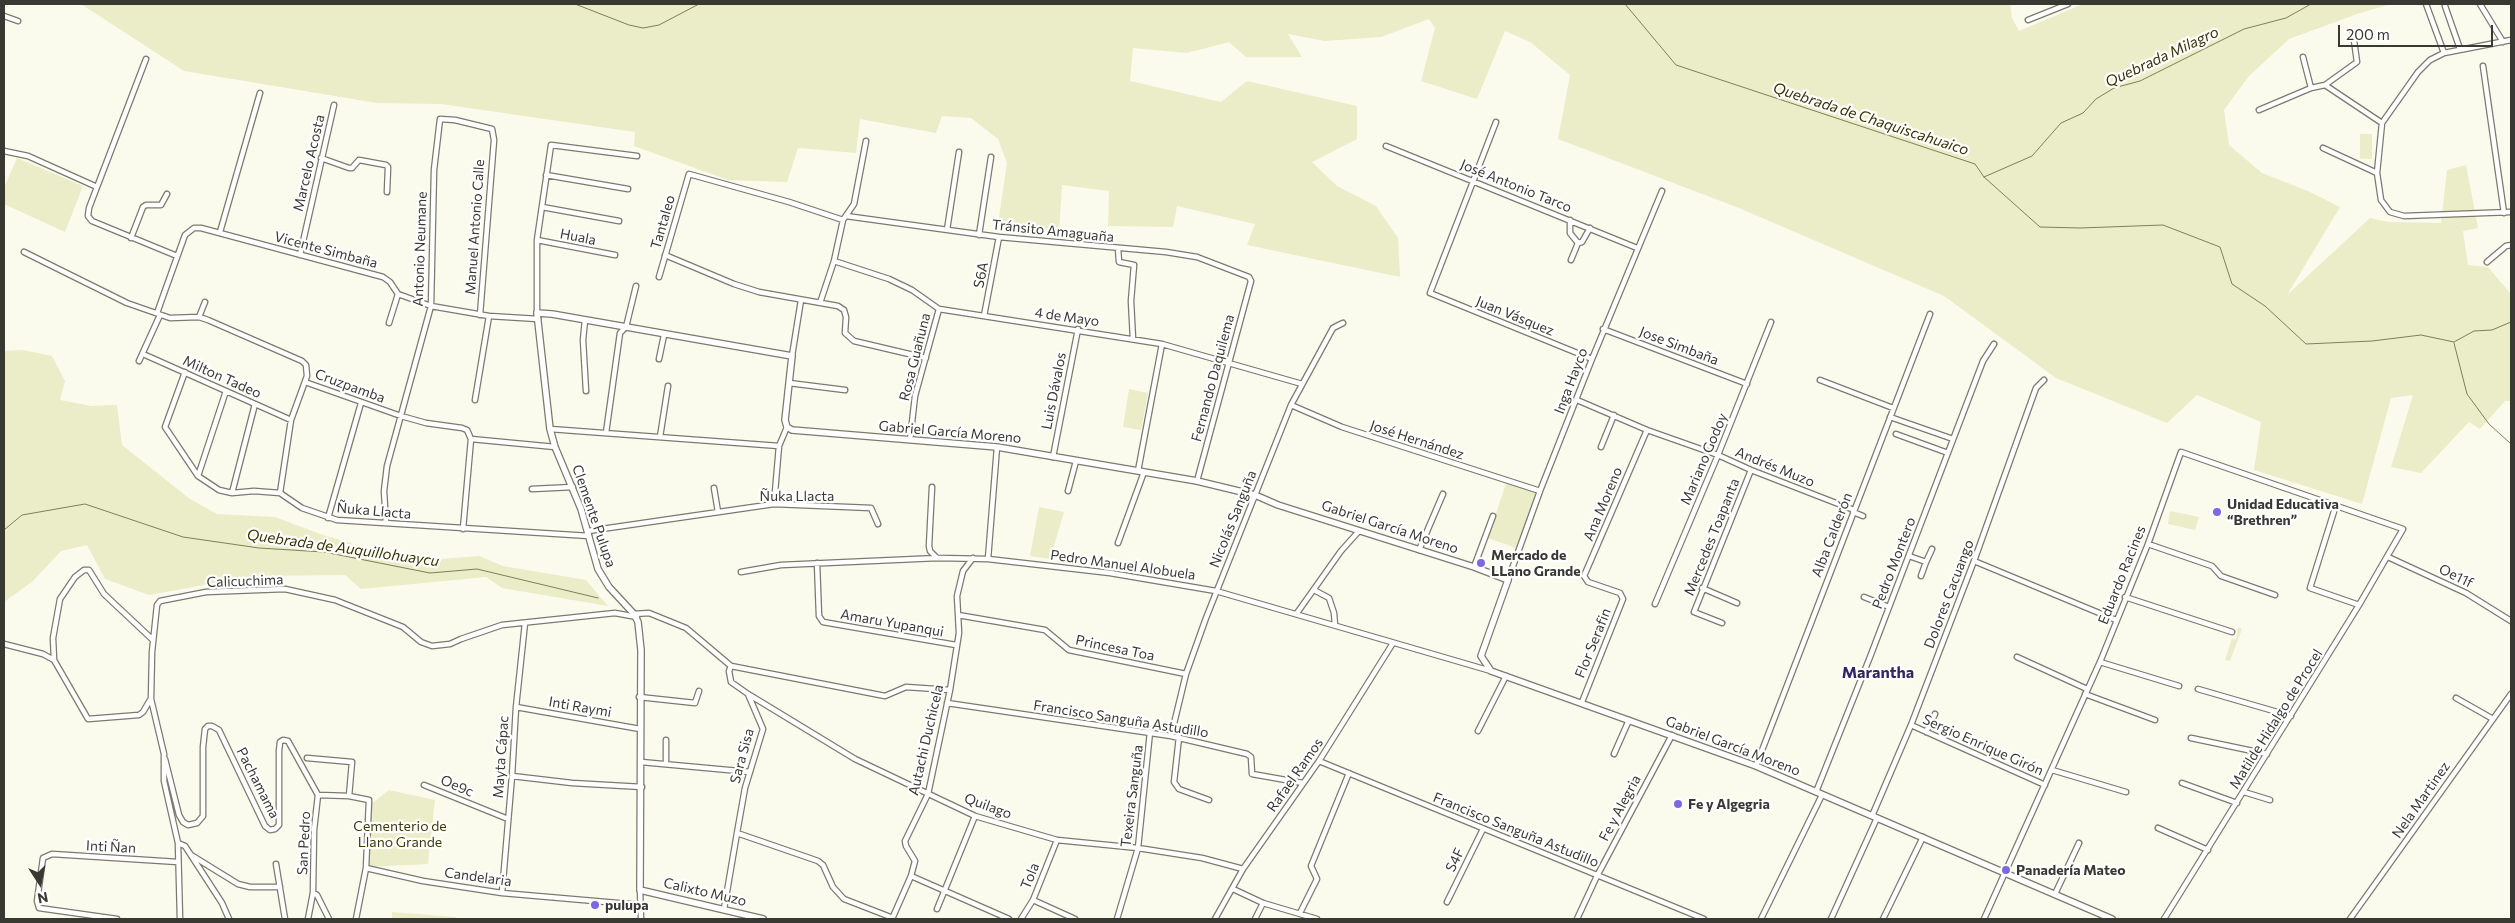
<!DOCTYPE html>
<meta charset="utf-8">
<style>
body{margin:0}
#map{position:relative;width:2515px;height:923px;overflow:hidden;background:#fbfbed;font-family:Commissioner,sans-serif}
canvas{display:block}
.frame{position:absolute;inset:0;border:5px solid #393934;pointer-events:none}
.north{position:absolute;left:15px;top:858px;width:50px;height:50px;-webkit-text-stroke:4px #fff;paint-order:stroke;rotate:169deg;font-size:14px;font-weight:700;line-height:20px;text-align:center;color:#393934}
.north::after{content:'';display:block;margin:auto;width:18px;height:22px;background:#393934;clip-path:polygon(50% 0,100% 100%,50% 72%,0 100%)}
.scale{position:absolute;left:2338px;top:25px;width:155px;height:22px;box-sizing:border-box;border:2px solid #393934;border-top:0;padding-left:6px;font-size:15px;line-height:18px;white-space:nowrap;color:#393934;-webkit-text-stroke:4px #fff;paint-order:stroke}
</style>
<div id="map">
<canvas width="2515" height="923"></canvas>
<div class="frame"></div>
<div class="north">N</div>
<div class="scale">200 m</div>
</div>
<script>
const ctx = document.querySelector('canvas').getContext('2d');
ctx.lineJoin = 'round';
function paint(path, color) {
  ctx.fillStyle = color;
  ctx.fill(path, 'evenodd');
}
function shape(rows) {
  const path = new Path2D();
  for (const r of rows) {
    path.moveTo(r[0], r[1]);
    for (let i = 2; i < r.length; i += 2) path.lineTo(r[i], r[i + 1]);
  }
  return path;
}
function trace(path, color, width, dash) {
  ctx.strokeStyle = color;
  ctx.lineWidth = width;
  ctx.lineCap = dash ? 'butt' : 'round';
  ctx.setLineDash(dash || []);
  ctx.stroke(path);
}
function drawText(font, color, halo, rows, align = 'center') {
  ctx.font = font + ' Commissioner,sans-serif';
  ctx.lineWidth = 4.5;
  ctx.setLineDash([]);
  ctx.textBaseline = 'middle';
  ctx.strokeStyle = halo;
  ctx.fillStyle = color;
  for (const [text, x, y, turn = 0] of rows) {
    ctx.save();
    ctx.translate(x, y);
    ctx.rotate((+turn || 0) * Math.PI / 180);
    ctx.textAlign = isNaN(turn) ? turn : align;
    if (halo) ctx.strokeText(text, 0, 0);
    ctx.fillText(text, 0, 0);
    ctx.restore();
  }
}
const green = shape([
 [81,4,2010,4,2012,18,2019,31,2083,4,2391,4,2357,14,2289,39,2249,76,2224,110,2229,145,2262,173,2308,191,2340,207,2287,295,2370,218,2388,222,2441,223,2447,170,2466,165,2478,228,2463,231,2468,265,2488,267,2511,294,2511,401,2505,401,2480,429,2469,422,2421,473,2391,467,2413,395,2391,398,2362,504,2254,470,2261,422,2197,395,2167,423,2056,378,1944,296,1739,208,1558,139,1570,75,1530,42,1505,31,1477,99,1421,81,1435,28,1429,19,1381,37,1325,41,1288,34,1302,57,1246,57,1229,42,1187,53,1133,48,1130,81,1221,102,1247,81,1357,106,1357,139,1312,162,1337,186,1376,206,1398,238,1400,277,1247,245,1255,224,1177,206,1173,227,1108,226,1109,191,1062,185,1059,234,997,231,1007,163,998,139,971,118,942,116,936,133,860,119,856,153,798,148,787,182,728,180,634,146,635,132,441,104,377,103,184,71],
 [2360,134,2372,134,2372,159,2360,159],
 [17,158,83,186,65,232,4,204,4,188],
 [23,350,52,356,65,381,60,400,91,406,117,405,122,445,190,499,217,514,275,517,320,534,401,558,430,560,479,556,503,566,586,580,608,606,502,588,486,577,361,589,345,575,254,576,149,595,105,579,87,545,61,551,33,581,4,602,4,351],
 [1129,389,1148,393,1141,430,1123,427],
 [1506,483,1536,493,1516,548,1488,538],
 [1039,507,1064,512,1050,559,1030,556],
 [2170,511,2199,517,2195,530,2168,524],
 [2238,627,2242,629,2230,661,2225,660,2232,638,2236,640],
 [389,790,435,800,428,864,368,867,371,804],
 [392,912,456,917,456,919,392,919]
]);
const stream = shape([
 [575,4,629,25,643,28,659,25,699,4],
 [1625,4,1676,65,1975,164,1984,177,2040,227,2080,228,2163,225,2220,247,2232,284,2265,306,2306,344,2372,341,2421,335,2454,342,2474,331,2492,330,2511,322],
 [1984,177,2032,156,2061,123,2083,113,2096,99,2114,88,2140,81,2244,29,2286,18,2311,4],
 [2454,343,2467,394,2489,424,2511,444],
 [4,530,22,515,85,504,183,537,259,548,324,552,430,573,477,569,598,598]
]);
const minor = shape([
 [2426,4,2444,53],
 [2480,4,2503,42],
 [2445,6,2460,49],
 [4,16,18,21],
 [2028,20,2068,4],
 [2511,40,2444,53,2430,60,2418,72,2382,123,2377,173,2381,200,2390,212,2404,216,2511,212],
 [2303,57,2311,88],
 [146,59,89,208,88,216,92,221,177,256],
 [2483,66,2504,213],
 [2325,85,2382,123],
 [2259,110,2311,88,2325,85,2357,62,2353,33],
 [1496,122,1430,293,1592,359],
 [1386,146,1637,248],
 [2323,148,2377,173],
 [4,151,28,156,97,187],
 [321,158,349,168,352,168,359,160,386,165,388,167,387,192],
 [546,175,628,189],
 [542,207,619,221],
 [846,216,999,237,1166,252,1197,257,1249,277,1251,281,1197,481],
 [1570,220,1570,233,1578,243,1571,260],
 [947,230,959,152],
 [220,232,260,93],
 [979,235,991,157],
 [131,238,143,207,146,205,161,205,167,194],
 [537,240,615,255],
 [1578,243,1582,242,1590,228],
 [1118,248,1119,262,1134,265,1131,301,1133,339],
 [24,252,127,303,170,318,199,317,208,320,302,361,306,365,307,376,291,420,280,493],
 [300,255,334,105],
 [665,255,734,284,759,292,838,306,844,310,846,317,845,333,854,341,926,358],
 [834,261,889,279,912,290,939,309,1162,344,1302,384],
 [2487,262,2506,246,2511,245],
 [659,277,689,174,789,202,843,220],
 [820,303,834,261,843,220,854,204,866,141],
 [157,313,185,235,194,228,201,228,383,277,390,282,398,294,431,306,489,316,538,319],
 [537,313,537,240,551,145,637,156],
 [984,316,999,237],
 [199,317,205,302],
 [585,320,583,340,586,391],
 [389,323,398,294],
 [1603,329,1747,384],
 [143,354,291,420],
 [792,356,801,300],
 [659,359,664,335],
 [139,361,160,315],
 [185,372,165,427,198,476,219,490,232,493,254,491,280,493,302,508,337,520,589,536],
 [1820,380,1893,408],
 [305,382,401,416,426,423,462,428,467,430,471,439,555,447],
 [789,383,845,390],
 [475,400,489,316],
 [1577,400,1647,430,1718,455,1751,470,1854,510],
 [1291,405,1342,427,1540,491],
 [1890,417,1953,439],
 [550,429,779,446],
 [606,433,620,333,626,327,636,286],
 [1896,434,1948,453],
 [660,437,668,386],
 [910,440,915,396,939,309],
 [1601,447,1614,415],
 [1053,457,1078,329],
 [1138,471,1162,344],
 [198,476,226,391],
 [932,487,929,546,930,551,937,558],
 [714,488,718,512],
 [532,489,573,487],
 [1068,491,1076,461],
 [232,493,255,404],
 [774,504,779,446,787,427],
 [2336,505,2310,588,2359,605],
 [1853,512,1863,516],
 [328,518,361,403],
 [386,523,384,491,387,466,431,306,434,170,440,119,455,120,492,129,494,140,480,315],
 [463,529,471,439],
 [588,531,774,504,871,508,878,524],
 [1118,543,1144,472],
 [2148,544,2212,566,2221,576,2275,595],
 [1419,550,1443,494],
 [1909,556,1926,562,1921,576],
 [2388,557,2466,593,2511,621],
 [988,559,997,447],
 [1974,561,2116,620],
 [1926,562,1932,549],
 [817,563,819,616,823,622,956,645],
 [1474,567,1493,516],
 [741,572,781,565,938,558,988,559,1110,573,1216,591,1491,671],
 [1508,580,1540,491,1592,359,1662,191],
 [1702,588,1737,603],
 [1314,590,1329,598,1334,613,1335,625],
 [1864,597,1889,607],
 [2125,597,2232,632],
 [1655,604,1718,455,1771,322],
 [1297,613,1341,551,1359,531],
 [634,614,649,613,686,628,731,666],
 [958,615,1045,630,1069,650,1186,674],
 [1722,623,1694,612,1751,470],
 [4,644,43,654,54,660,88,719,139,715,143,712,150,700],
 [2017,657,2087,689],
 [54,660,53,638,60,599,75,577,84,570,89,570,104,594,153,640],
 [2100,662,2179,686],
 [731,666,885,696,906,687,950,690],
 [731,666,729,671,731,682,748,694,763,729,745,788,737,833],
 [2198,689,2291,716],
 [748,694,855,759,975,816,1057,840,1138,848,1202,858,1243,869],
 [2085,694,2155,720],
 [639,697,695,703,699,691],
 [2456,698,2493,719],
 [1582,702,1623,599,1620,593,1588,582,1584,576,1647,430],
 [947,703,1171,736,1247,754,1251,757,1252,774,1303,783],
 [516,707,640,729],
 [1911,725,2045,785],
 [1478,731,1506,676],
 [1926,732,1935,714],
 [1171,736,1186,674,1206,618,1291,405,1333,328,1343,323],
 [1179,737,1174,782,1179,789,1209,800],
 [2191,738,2267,754],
 [1614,754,1629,720],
 [307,758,352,762,349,796],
 [165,759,179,815,183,822,188,825,197,823,203,816,203,747,205,729,208,726,212,726,219,730,265,826,270,830,275,829,279,825,279,751,280,742,283,740,288,741,318,795],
 [1319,761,1704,919],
 [641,762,750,772],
 [666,764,666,740],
 [1756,766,1930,314],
 [2052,770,2126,792],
 [512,776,572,783,642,787],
 [2182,783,2237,803],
 [424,785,508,819],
 [1816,792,1870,657,1983,361,1994,344],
 [2244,792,2270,800],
 [318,795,349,796,369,800,366,868,356,919],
 [1872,816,1911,725,1974,561,2036,388,2044,380],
 [2158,828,2208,850],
 [178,843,185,846,222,903,229,919],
 [191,855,238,884,250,887,280,887],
 [276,864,285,919],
 [366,868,423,881,502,893,641,905],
 [911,876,1009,919],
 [1233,889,1263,903,1317,919],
 [640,890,641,919],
 [313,893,314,830,318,795],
 [502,893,512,776,516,707,525,623],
 [2055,894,2079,843],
 [1033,900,1075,919],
 [1447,902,1483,829],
 [724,909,737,833,818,861,823,865,833,887,844,899,893,918],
 [937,909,975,816],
 [1300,913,1317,879,1311,866,1349,773],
 [117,919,39,908,37,901,43,858,52,854,178,862],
 [180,919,178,843,164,781,164,754,151,699,152,652,157,605,160,601,206,592,285,589,335,600,403,627,421,642,432,646,450,644,461,639,502,625,615,613,637,617],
 [308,919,313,893,317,895,329,919],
 [892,919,911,876,915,861,906,846,905,841,928,794,950,690,959,633,957,596,963,571,973,558],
 [1021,919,1033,900,1057,840],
 [1117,919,1138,848,1150,732],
 [1215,919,1243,869,1319,761,1393,643],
 [1255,919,1263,903],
 [1577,919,1597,876,1672,735],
 [1761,919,1822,795],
 [1831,919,1877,818],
 [1883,919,1923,837],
 [1984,919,2100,662,2148,544,2181,452,2403,529,2359,605,2164,919],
 [2350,919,2511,694]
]);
const tertiary = shape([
 [763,919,640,890,641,650,638,622,634,614,609,587,598,569,581,509,555,447,550,429,537,313,552,314,792,356,785,420,787,427,792,430,997,447,1197,481,1255,495,1278,505,1474,567,1508,580,1481,656,1491,671,1756,766,2112,919]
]);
const markers = [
 [2217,512,5,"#7d68e3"],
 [1481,563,5,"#7d68e3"],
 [1678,804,5,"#7d68e3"],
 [2006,870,5,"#7d68e3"],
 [595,905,5,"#7d68e3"]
];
const streetNames = [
 ["Marcelo Acosta",309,163,-77],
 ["José Antonio Tarco",1516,186,22],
 ["Tantaleo",663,222,-74],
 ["Manuel Antonio Calle",475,227,-86],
 ["Tránsito Amaguaña",1053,231,6],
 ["Huala",578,237,11],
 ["Antonio Neumane",420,249,-88],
 ["Vicente Simbaña",326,250,15],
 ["S6A",981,275,-79],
 ["Juan Vásquez",1515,316,22],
 ["4 de Mayo",1067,317,8],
 ["Jose Simbaña",1679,346,21],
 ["Rosa Guañuna",915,357,-76],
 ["Milton Tadeo",222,377,24],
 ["Fernando Daquilema",1213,378,-75],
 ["Inga Hayco",1571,381,-69],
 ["Cruzpamba",350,386,20],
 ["Luis Dávalos",1054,391,-79],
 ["Gabriel García Moreno",950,432,5],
 ["José Hernández",1417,440,18],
 ["Mariano Godoy",1704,459,-67],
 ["Andrés Muzo",1775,467,22],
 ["Ñuka Llacta",797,496],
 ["Ana Moreno",1603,504,-67],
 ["Ñuka Llacta",374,511,5],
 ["Clemente Pulupa",594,516,71],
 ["Nicolás Sanguña",1233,519,-68],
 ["Gabriel García Moreno",1390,527,18],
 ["Alba Calderón",1832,535,-69],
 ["Mercedes Toapanta",1712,537,-68],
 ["Pedro Montero",1894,563,-69],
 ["Pedro Manuel Alobuela",1123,565,8],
 ["Eduardo Racines",2122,575,-68],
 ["Oe11f",2456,576,26],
 ["Calicuchima",245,581,-2],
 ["Dolores Cacuango",1949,594,-69],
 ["Amaru Yupanqui",892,623,10],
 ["Flor Serafin",1593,643,-68],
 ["Princesa Toa",1115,648,12],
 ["Inti Raymi",580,707,10],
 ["Francisco Sanguña Astudillo",1121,719,9],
 ["Matilde Hidalgo de Procel",2276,719,-58],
 ["Autachi Duchicela",926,740,-77],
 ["Sergio Enrique Girón",1983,745,24],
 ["Gabriel García Moreno",1733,746,21],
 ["Sara Sisa",742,756,-75],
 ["Mayta Cápac",501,757,-86],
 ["Rafael Ramos",1295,775,-55],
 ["Pachamama",258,783,63],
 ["Oe9c",457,786,23],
 ["Texeira Sanguña",1132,796,-83],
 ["Nela Martinez",2421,800,-55],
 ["Quilago",988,806,20],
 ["Fe y Alegria",1620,808,-62],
 ["Francisco Sanguña Astudillo",1516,830,22],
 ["San Pedro",304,843,-87],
 ["Inti Ñan",111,847,3],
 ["S4F",1455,860,-64],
 ["Tola",1030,876,-68],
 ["Candelaria",478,877,8],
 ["Calixto Muzo",705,892,13]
];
const poiNames = [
 ["Unidad Educativa",2227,504],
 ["“Brethren”",2227,520],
 ["Mercado de",1491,555],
 ["LLano Grande",1491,571],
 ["Fe y Algegria",1688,804],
 ["Panadería Mateo",2016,870],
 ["pulupa",605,905]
];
const parkNames = [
 ["Cementerio de",400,826],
 ["Llano Grande",400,842]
];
const waterNames = [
 ["Quebrada Milagro",2162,57,-25],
 ["Quebrada de Chaquiscahuaico",1871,119,18],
 ["Quebrada de Auquillohuaycu",343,548,8]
];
const quarterNames = [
 ["Marantha",1878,673]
];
paint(green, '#ebecc8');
trace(stream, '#808057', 1);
trace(minor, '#7a7a6e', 7);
trace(tertiary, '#7a7a6e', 8);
trace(minor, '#fff', 4.5);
trace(tertiary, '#fff', 5.5);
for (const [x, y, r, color] of markers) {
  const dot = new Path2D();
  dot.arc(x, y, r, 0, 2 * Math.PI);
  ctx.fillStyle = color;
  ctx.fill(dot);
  trace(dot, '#fff', 2);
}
drawText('14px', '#393934', '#fff', streetNames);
drawText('bold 14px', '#393934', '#fff', poiNames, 'left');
drawText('14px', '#3c3b0d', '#fff', parkNames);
drawText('italic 15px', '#363405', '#fff', waterNames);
drawText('bold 16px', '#312661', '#fff', quarterNames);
</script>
